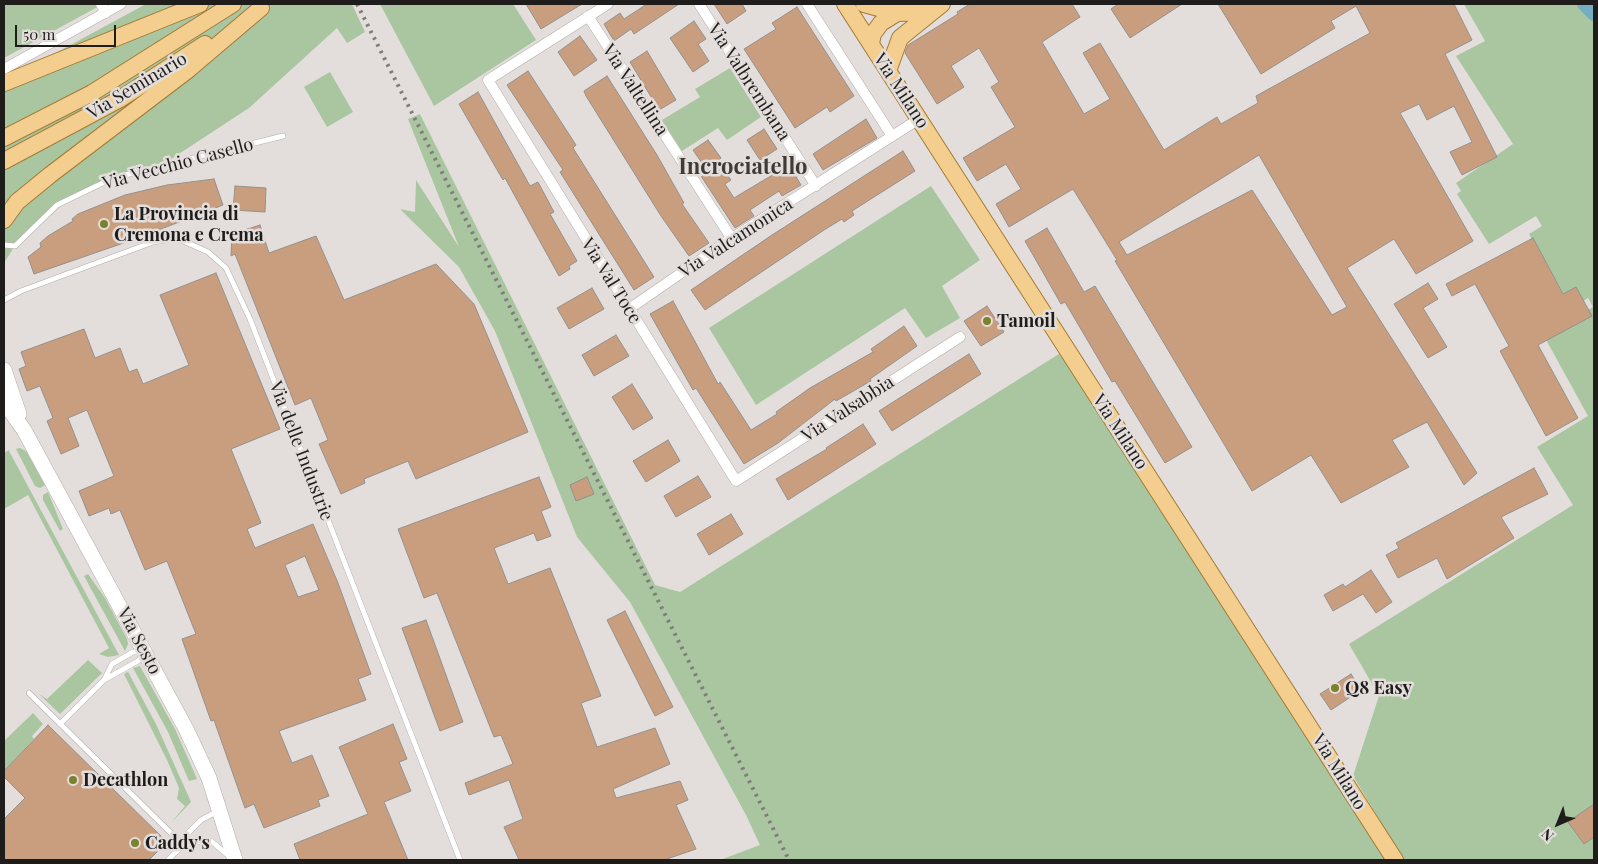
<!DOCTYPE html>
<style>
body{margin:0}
#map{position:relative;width:1598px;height:864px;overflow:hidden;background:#e3dedb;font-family:"Playfair Display",serif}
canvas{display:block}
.frame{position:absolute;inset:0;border:5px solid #1f1d1c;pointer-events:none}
.north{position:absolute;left:1533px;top:799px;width:50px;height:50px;-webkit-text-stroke:4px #e3dedb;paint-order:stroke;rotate:224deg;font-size:14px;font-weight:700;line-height:20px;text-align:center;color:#1f1d1c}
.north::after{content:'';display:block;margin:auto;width:18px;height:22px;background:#1f1d1c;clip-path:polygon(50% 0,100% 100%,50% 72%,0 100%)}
.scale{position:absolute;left:15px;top:25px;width:101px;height:22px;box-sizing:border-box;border:2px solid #1f1d1c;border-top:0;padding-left:6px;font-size:15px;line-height:18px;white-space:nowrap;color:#1f1d1c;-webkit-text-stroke:4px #e3dedb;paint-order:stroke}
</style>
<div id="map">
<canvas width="1598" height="864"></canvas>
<div class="frame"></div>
<div class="north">N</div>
<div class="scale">50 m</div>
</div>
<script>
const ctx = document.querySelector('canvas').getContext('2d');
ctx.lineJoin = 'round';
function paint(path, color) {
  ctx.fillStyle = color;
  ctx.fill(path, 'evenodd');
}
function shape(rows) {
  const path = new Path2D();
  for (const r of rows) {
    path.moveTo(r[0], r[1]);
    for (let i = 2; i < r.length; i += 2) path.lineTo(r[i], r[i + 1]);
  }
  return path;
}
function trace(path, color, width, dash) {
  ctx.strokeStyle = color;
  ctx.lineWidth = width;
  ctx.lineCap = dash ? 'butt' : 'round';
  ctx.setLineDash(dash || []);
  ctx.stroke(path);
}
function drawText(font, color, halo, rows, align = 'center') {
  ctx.font = font + ' "Playfair Display",serif';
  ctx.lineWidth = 5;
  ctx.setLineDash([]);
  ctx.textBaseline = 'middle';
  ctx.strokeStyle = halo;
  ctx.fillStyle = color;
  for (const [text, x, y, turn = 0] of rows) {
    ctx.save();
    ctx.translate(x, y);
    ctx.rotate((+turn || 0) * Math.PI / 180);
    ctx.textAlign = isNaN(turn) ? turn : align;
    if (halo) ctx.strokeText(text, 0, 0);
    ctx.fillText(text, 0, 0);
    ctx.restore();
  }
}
const green = shape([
 [4,4,103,4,4,58],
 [146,4,352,4,365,32,347,43,337,28,249,108,165,163,111,177,57,204,18,241,4,263,4,81],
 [380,4,513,4,536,40,434,106],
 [1464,4,1594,4,1594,860,1404,860,1353,776,1379,696,1349,644,1573,505,1537,447,1588,416,1544,336,1593,307,1588,298,1582,302,1566,299,1529,234,1542,226,1536,216,1489,244,1457,194,1461,191,1456,183,1513,144,1456,56,1485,41],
 [730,68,761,117,727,140,718,128,682,151,662,120,700,97,695,89],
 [330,72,353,112,327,127,304,87],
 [420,114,655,585,680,592,1070,347,1402,860,720,860,760,845,746,815,630,602,577,537,495,331,459,267,400,209,415,212,416,180,459,247,408,119],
 [931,186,980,260,942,286,960,318,926,338,905,308,756,405,709,328],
 [20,448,26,451,45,485,40,488,35,486,16,449],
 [9,450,9,451,119,655,108,657,99,654,109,648,28,495,4,509,4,453],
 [48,492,63,529,60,531,43,500,43,495],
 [88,574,105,598,127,639,128,644,125,651,84,576],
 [88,660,102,673,60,714,39,694,47,699],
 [140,666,175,729,197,779,189,781,168,732,133,668],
 [128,672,156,724,191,802,170,824,185,806,177,799,179,788,167,760,124,674],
 [33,713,43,724,32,736,34,739,4,771,4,741]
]);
const canal = shape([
 [1584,4,1594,14]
]);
const building = shape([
 [526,4,582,4,541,29,526,4],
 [647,4,679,4,634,34,631,29,614,41,604,24,620,13,624,19,647,4],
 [714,4,742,4,746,11,727,24,714,4],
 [970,4,1072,4,1080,17,1042,42,1084,114,1110,99,1083,53,1100,43,1164,150,1217,117,1221,124,1258,103,1256,96,1370,33,1356,6,1331,21,1335,28,1261,74,1218,4,1454,4,1472,40,1445,54,1497,157,1462,175,1450,152,1472,142,1454,106,1427,120,1419,104,1400,113,1473,241,1416,274,1394,239,1347,268,1477,473,1464,485,1427,422,1392,440,1409,467,1341,503,1311,455,1252,491,1115,261,1117,260,1073,189,1009,227,996,204,1021,189,1006,164,977,181,963,158,1015,127,991,87,999,82,979,48,951,66,964,87,937,104,905,53,908,45,958,14,957,12,970,4],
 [1259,155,1347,307,1332,315,1252,190,1127,255,1119,242,1259,155],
 [1118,4,1182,4,1130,38,1111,9,1118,4],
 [797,7,854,96,830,112,827,107,795,128,744,49,776,29,772,23,797,7],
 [694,21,706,39,698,44,709,61,693,72,670,38,694,21],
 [580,36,597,60,574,76,558,52,580,36],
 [647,51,676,100,659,110,630,62,647,51],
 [528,71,576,145,573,148,654,277,634,290,560,172,563,170,507,85,528,71],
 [607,76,657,155,684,203,682,204,709,243,689,256,661,216,586,96,584,91,607,76],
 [478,92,530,186,538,182,554,212,550,214,577,261,569,266,570,269,559,276,505,178,503,180,459,104,478,92],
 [866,119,877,138,823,170,813,154,866,119],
 [764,129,777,149,760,160,747,140,764,129],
 [708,140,721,158,717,161,731,180,725,184,734,198,789,165,801,185,782,196,779,191,750,210,754,216,735,228,699,173,706,169,693,150,708,140],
 [903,151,915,171,852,211,854,215,844,222,842,219,824,230,705,310,691,290,772,235,903,151],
 [214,179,223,205,138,238,34,274,28,257,41,247,40,243,48,236,73,221,72,219,78,214,125,195,167,185,214,179],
 [235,186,266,188,265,212,233,210,235,186],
 [260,225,269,253,316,236,344,300,436,264,474,304,528,432,416,479,408,461,364,479,365,483,341,494,319,444,328,440,311,398,295,405,235,254,231,256,232,234,260,225],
 [1047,228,1084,292,1095,286,1192,447,1165,463,1115,381,1112,382,1065,302,1061,304,1025,241,1047,228],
 [1533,238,1563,294,1576,287,1592,316,1538,345,1578,418,1546,436,1500,351,1509,346,1475,284,1452,296,1446,284,1533,238],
 [216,273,280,429,231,449,261,523,247,529,255,548,313,524,338,583,371,674,358,679,366,700,279,731,292,763,312,755,329,796,318,800,320,806,264,828,254,804,245,808,214,720,211,721,182,639,196,634,167,561,145,570,120,510,111,514,109,508,89,516,79,491,114,476,87,410,68,418,79,446,61,454,47,421,53,418,40,386,27,391,19,369,26,366,21,352,84,329,95,358,120,348,129,372,137,369,143,384,189,365,160,295,216,273],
 [305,556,319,590,298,597,285,565,305,556],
 [1428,283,1438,299,1423,308,1447,347,1428,358,1394,304,1428,283],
 [592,288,604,309,569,329,557,308,592,288],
 [673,301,718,384,720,382,751,430,777,414,776,412,810,388,873,352,871,349,904,326,917,346,870,379,871,381,836,401,835,399,778,443,744,464,696,388,693,390,650,314,673,301],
 [987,306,1004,332,981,346,964,321,987,306],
 [616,335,629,356,594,376,582,355,616,335],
 [969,354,981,374,892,431,879,411,969,354],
 [632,384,653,418,633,430,612,397,632,384],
 [863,424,876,444,788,500,776,479,827,449,826,448,863,424],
 [668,440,680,461,646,482,633,461,668,440],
 [1534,468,1548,494,1501,517,1514,538,1447,579,1437,558,1398,578,1386,555,1399,548,1396,543,1534,468],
 [698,476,711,497,676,517,664,496,698,476],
 [539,477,551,507,541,511,551,536,537,541,534,533,494,548,508,584,550,568,601,696,581,703,597,747,655,728,670,764,613,789,616,798,680,781,688,800,676,805,696,849,664,860,519,860,504,827,523,819,509,780,469,795,465,783,513,764,501,735,494,737,437,593,424,598,398,529,539,477],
 [587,477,594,494,576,501,570,485,587,477],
 [731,514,743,534,709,555,697,534,731,514],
 [1371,570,1392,602,1376,613,1363,594,1333,611,1324,595,1343,584,1345,587,1371,570],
 [625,611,673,707,655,716,607,620,625,611],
 [426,620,463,722,440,731,402,628,426,620],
 [1351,674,1361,690,1331,710,1320,694,1351,674],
 [393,724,407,759,399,762,411,791,384,802,408,860,300,860,294,844,368,814,339,747,393,724],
 [48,725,167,842,149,860,4,860,4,819,25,798,4,777,4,771,48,725],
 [1594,804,1594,837,1584,844,1568,822,1594,804]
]);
const lane = shape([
 [4,245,15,246,57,205,113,178,283,136],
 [4,300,21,291,153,242,166,240,181,240,208,252,226,268,250,319,460,860],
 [104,680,112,664,133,652,142,652],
 [29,693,183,845],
 [60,724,104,680,138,661,143,654],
 [183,845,203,841,211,841,229,856],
 [168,860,183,845,187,834,201,820,218,811]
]);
const street = shape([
 [101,4,106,13],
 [608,4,488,80,736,481,960,337],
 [699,4,816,186],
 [807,4,892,136],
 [588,16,732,239],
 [4,69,121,4],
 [629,309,726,242,919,119]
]);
const secondary = shape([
 [4,370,19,414],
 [4,402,24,430,186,729,209,778,235,860]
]);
const primary = shape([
 [845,4,1395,860],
 [864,4,897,13,929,12],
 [871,43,873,34,881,23,897,13],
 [888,71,900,38,942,4],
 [4,83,200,4],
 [4,138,92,93,233,4],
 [4,161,120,99,205,44],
 [4,220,17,202,50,175,188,70,261,8]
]);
const rail = shape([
 [357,4,789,860]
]);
const markers = [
 [104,224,5,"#7b812c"],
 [987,321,5,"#7b812c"],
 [1335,688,5,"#7b812c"],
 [73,780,5,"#7b812c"],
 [135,843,5,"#7b812c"]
];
const streetNames = [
 ["Via Valbrembana",749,82,57],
 ["Via Seminario",137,86,-31],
 ["Via Valtellina",635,90,57],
 ["Via Milano",901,91,57],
 ["Via Vecchio Casello",178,164,-15],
 ["Via Valcamonica",736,238,-33],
 ["Via Val Toce",611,281,58],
 ["Via Valsabbia",848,409,-33],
 ["Via Milano",1120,432,57],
 ["Via delle Industrie",301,451,69],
 ["Via Sesto",139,641,62],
 ["Via Milano",1339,772,58]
];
const poiNames = [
 ["La Provincia di",114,214],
 ["Cremona e Crema",114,235],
 ["Tamoil",997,321],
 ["Q8 Easy",1345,688],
 ["Decathlon",83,780],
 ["Caddy's",145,843]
];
const districtNames = [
 ["Incrociatello",743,167]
];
paint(green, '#a9c6a0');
trace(canal, '#75aec3', 14);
paint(building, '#c99e7e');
trace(building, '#94908d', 1);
trace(lane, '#b2adaa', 6);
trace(street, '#b2adaa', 11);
trace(secondary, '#b2adaa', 16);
trace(primary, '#a47b35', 18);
trace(lane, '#fff', 5);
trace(street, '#fff', 10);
trace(secondary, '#fff', 15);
trace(primary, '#f3ce8e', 16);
trace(rail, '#807c7a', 4, [2.5, 5]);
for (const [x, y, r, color] of markers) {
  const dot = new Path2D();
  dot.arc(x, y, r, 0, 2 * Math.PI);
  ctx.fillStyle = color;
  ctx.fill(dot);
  trace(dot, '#e3dedb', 2);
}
drawText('18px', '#1f1d1c', '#e3dedb', streetNames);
drawText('bold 18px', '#1f1d1c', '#e3dedb', poiNames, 'left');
drawText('bold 22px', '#3e3a37', '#e3dedb', districtNames);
</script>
